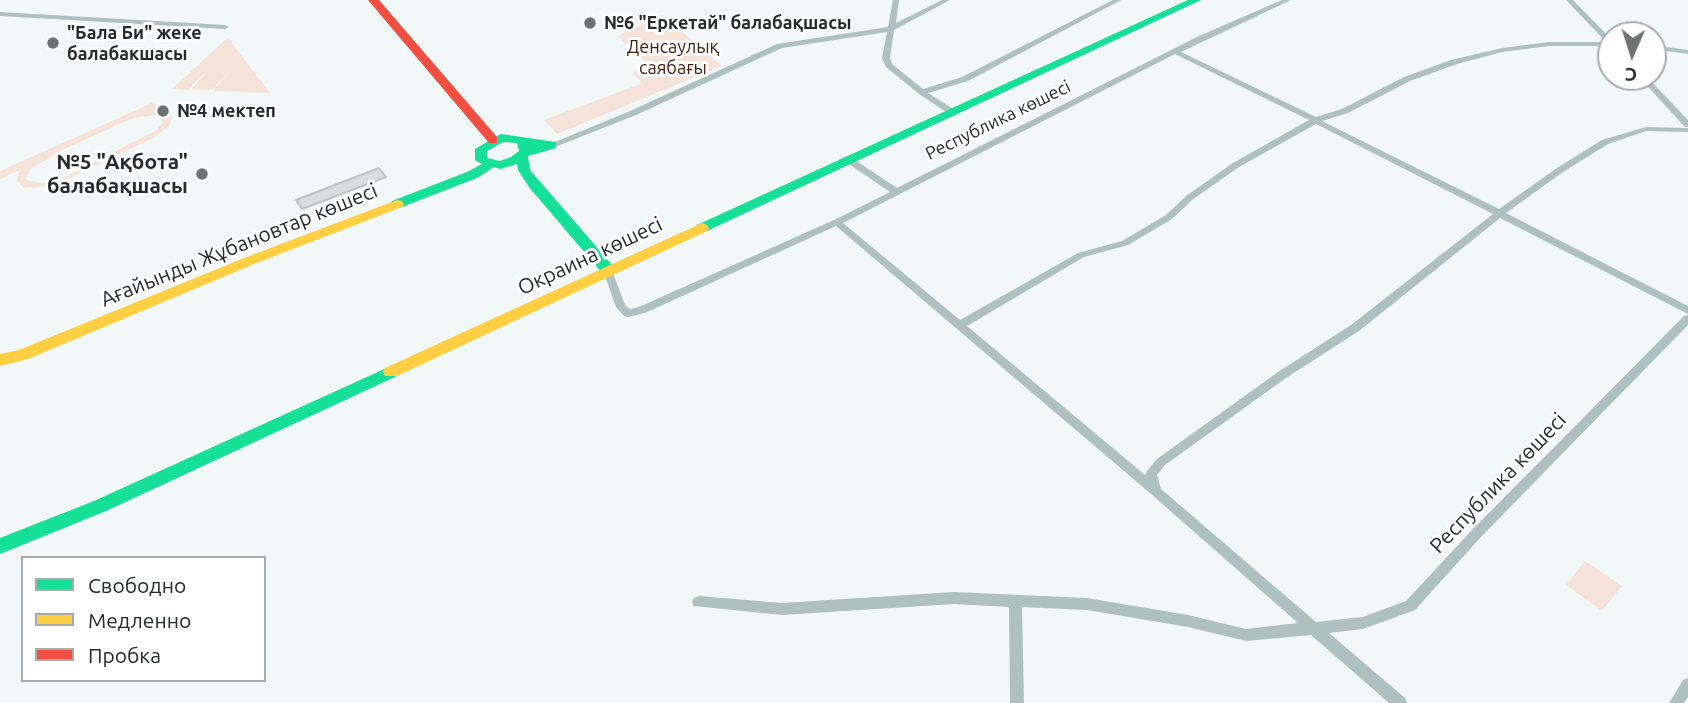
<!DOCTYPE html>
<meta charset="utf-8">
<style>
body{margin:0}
#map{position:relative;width:1688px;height:703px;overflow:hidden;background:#f2f7f7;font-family:Ubuntu,sans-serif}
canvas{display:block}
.legend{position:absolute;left:21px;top:556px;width:245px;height:126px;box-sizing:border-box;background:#fff;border:2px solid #a9aaaa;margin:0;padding:9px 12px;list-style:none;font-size:21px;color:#272a2a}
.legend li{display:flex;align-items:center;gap:14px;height:35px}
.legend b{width:35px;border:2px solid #a9aaaa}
.north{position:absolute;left:1597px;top:21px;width:70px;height:70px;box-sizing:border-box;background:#fff;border:2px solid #a9aaaa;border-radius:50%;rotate:183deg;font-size:19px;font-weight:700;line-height:28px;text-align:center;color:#272a2a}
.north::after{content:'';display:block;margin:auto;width:24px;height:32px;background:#6e7272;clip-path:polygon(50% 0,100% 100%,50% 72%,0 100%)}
</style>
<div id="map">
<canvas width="1688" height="703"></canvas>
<ul class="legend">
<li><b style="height:9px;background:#16e098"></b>Свободно</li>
<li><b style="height:9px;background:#ffcf43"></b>Медленно</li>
<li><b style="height:9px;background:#f24e42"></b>Пробка</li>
</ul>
<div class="north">С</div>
</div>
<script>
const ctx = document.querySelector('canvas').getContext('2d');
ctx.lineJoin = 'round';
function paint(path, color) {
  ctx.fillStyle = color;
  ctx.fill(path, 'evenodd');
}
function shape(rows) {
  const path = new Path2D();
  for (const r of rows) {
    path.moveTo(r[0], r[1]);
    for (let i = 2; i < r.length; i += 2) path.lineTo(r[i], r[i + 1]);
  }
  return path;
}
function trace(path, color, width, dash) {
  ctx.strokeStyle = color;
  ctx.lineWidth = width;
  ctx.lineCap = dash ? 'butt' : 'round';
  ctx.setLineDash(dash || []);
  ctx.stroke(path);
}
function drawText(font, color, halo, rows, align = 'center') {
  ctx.font = font + ' Ubuntu,sans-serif';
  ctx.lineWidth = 6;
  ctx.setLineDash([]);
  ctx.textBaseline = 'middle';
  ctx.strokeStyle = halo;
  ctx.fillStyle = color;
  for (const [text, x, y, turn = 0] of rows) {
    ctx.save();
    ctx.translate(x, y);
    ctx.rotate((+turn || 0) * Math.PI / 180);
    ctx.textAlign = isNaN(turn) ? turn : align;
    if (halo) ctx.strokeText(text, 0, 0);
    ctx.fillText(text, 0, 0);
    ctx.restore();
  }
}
const green = shape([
 [663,15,722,66,557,134,544,120,643,83,632,73,648,65,618,36],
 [229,39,270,93,213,91,231,70,212,90,191,89,211,68,188,90,172,89,224,41],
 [152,103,170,114,172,118,169,126,155,137,53,186,24,188,17,181,20,170,0,179,0,171],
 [157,115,163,122,157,130,61,179,42,183,29,181,26,178,31,169,60,151,133,118],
 [1585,561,1622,586,1602,611,1566,585]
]);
const building = shape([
 [379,168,386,177,302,209,296,200,379,168]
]);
const street = shape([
 [893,0,899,0,896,23,942,0,950,0,894,30,890,58,892,64,923,89,962,77,1113,0,1121,0,968,81,928,93,955,110,955,114,949,114,919,94,886,67,882,58,887,32,782,48,636,115,555,147,549,147,548,145,630,111,777,44,888,27,893,0],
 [1282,0,1291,0,1181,52,1316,117,1342,109,1404,77,1451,60,1502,48,1549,42,1606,42,1566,0,1573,0,1611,39,1611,46,1549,46,1502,52,1457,64,1410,81,1348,113,1322,121,1499,209,1557,168,1602,140,1646,127,1688,128,1688,132,1646,131,1608,144,1563,172,1506,213,1688,306,1688,314,1500,218,1359,331,1286,378,1165,465,1157,475,1161,489,1316,622,1363,617,1406,601,1472,530,1684,316,1688,315,1688,325,1480,538,1415,610,1363,629,1329,633,1405,698,1407,703,1389,703,1311,635,1246,641,1188,627,1087,610,1022,607,1024,703,1010,703,1009,607,954,604,782,615,694,606,692,602,694,598,699,596,782,603,954,592,1087,598,1188,615,1246,629,1298,623,1151,494,836,226,645,313,628,317,624,316,616,307,603,270,608,267,611,268,625,305,630,309,639,307,834,220,890,192,846,162,846,158,852,158,897,188,1199,36,1282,0],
 [1175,54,1309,120,1233,163,1186,196,1166,215,1122,241,1078,253,960,320,843,223,1175,54],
 [1316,124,1493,214,1351,325,1278,372,1157,459,1147,471,1145,475,967,326,1084,257,1128,245,1172,219,1192,200,1239,167,1316,124],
 [0,12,225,25,229,27,225,29,0,16,0,12],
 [1653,45,1688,50,1688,54,1653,49,1653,45],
 [1639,77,1647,77,1688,120,1688,127,1685,127,1639,77],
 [1688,678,1688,697,1684,703,1669,703,1683,680,1688,678]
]);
const fast = shape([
 [1188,0,1201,0,707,231,702,233,695,228,697,225,1188,0],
 [501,134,556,142,556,148,528,156,530,170,613,266,615,270,613,274,603,274,529,187,518,170,517,164,500,169,494,167,477,178,402,207,392,207,390,204,392,201,467,172,482,164,475,160,475,149,501,134],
 [503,142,517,143,519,151,511,157,500,161,487,158,487,151,503,142],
 [391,366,397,368,399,372,397,376,106,511,0,554,0,538,94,501,391,366]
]);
const slow = shape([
 [397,200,402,201,404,204,402,207,254,264,28,359,0,366,0,354,19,350,244,258,397,200],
 [702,223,707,225,709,228,707,231,397,376,385,376,383,372,385,368,702,223]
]);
const jam = shape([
 [368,0,379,0,497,137,497,143,489,143,368,0]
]);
const markers = [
 [590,23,7,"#6e7272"],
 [53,43,7,"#6e7272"],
 [163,111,7,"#6e7272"],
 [202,174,7,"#6e7272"]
];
const farPoinames = [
 ["№6 \"Еркетай\" балабақшасы",604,23],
 ["\"Бала Би\" жеке",67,33],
 ["балабакшасы",67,54],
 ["№4 мектеп",177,111]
];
const farParknames = [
 ["Денсаулық",673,47],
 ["саябағы",673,68]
];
const farStreetnames = [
 ["Республика көшесі",998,120,-26]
];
const poiNames = [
 ["№5 \"Ақбота\"",188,162],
 ["балабақшасы",188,186]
];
const streetNames = [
 ["Ағайынды Жұбановтар көшесі",239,245,-22],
 ["Окраина көшесі",590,256,-25],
 ["Республика көшесі",1498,483,-46]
];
paint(green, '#f5e3da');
paint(building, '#dadddd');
trace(building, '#bfc2c2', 2);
paint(street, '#aec0c0');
paint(fast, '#16e098');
paint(slow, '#ffcf43');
paint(jam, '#f24e42');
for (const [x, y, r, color] of markers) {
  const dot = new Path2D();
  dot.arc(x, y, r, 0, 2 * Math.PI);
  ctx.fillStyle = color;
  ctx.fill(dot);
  trace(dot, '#fff', 2.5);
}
drawText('bold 18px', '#272a2a', '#fff', farPoinames, 'left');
drawText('18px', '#431e0c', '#fff', farParknames);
drawText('18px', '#272a2a', '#fff', farStreetnames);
drawText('bold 21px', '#272a2a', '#fff', poiNames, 'right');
drawText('21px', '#272a2a', '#fff', streetNames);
</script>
